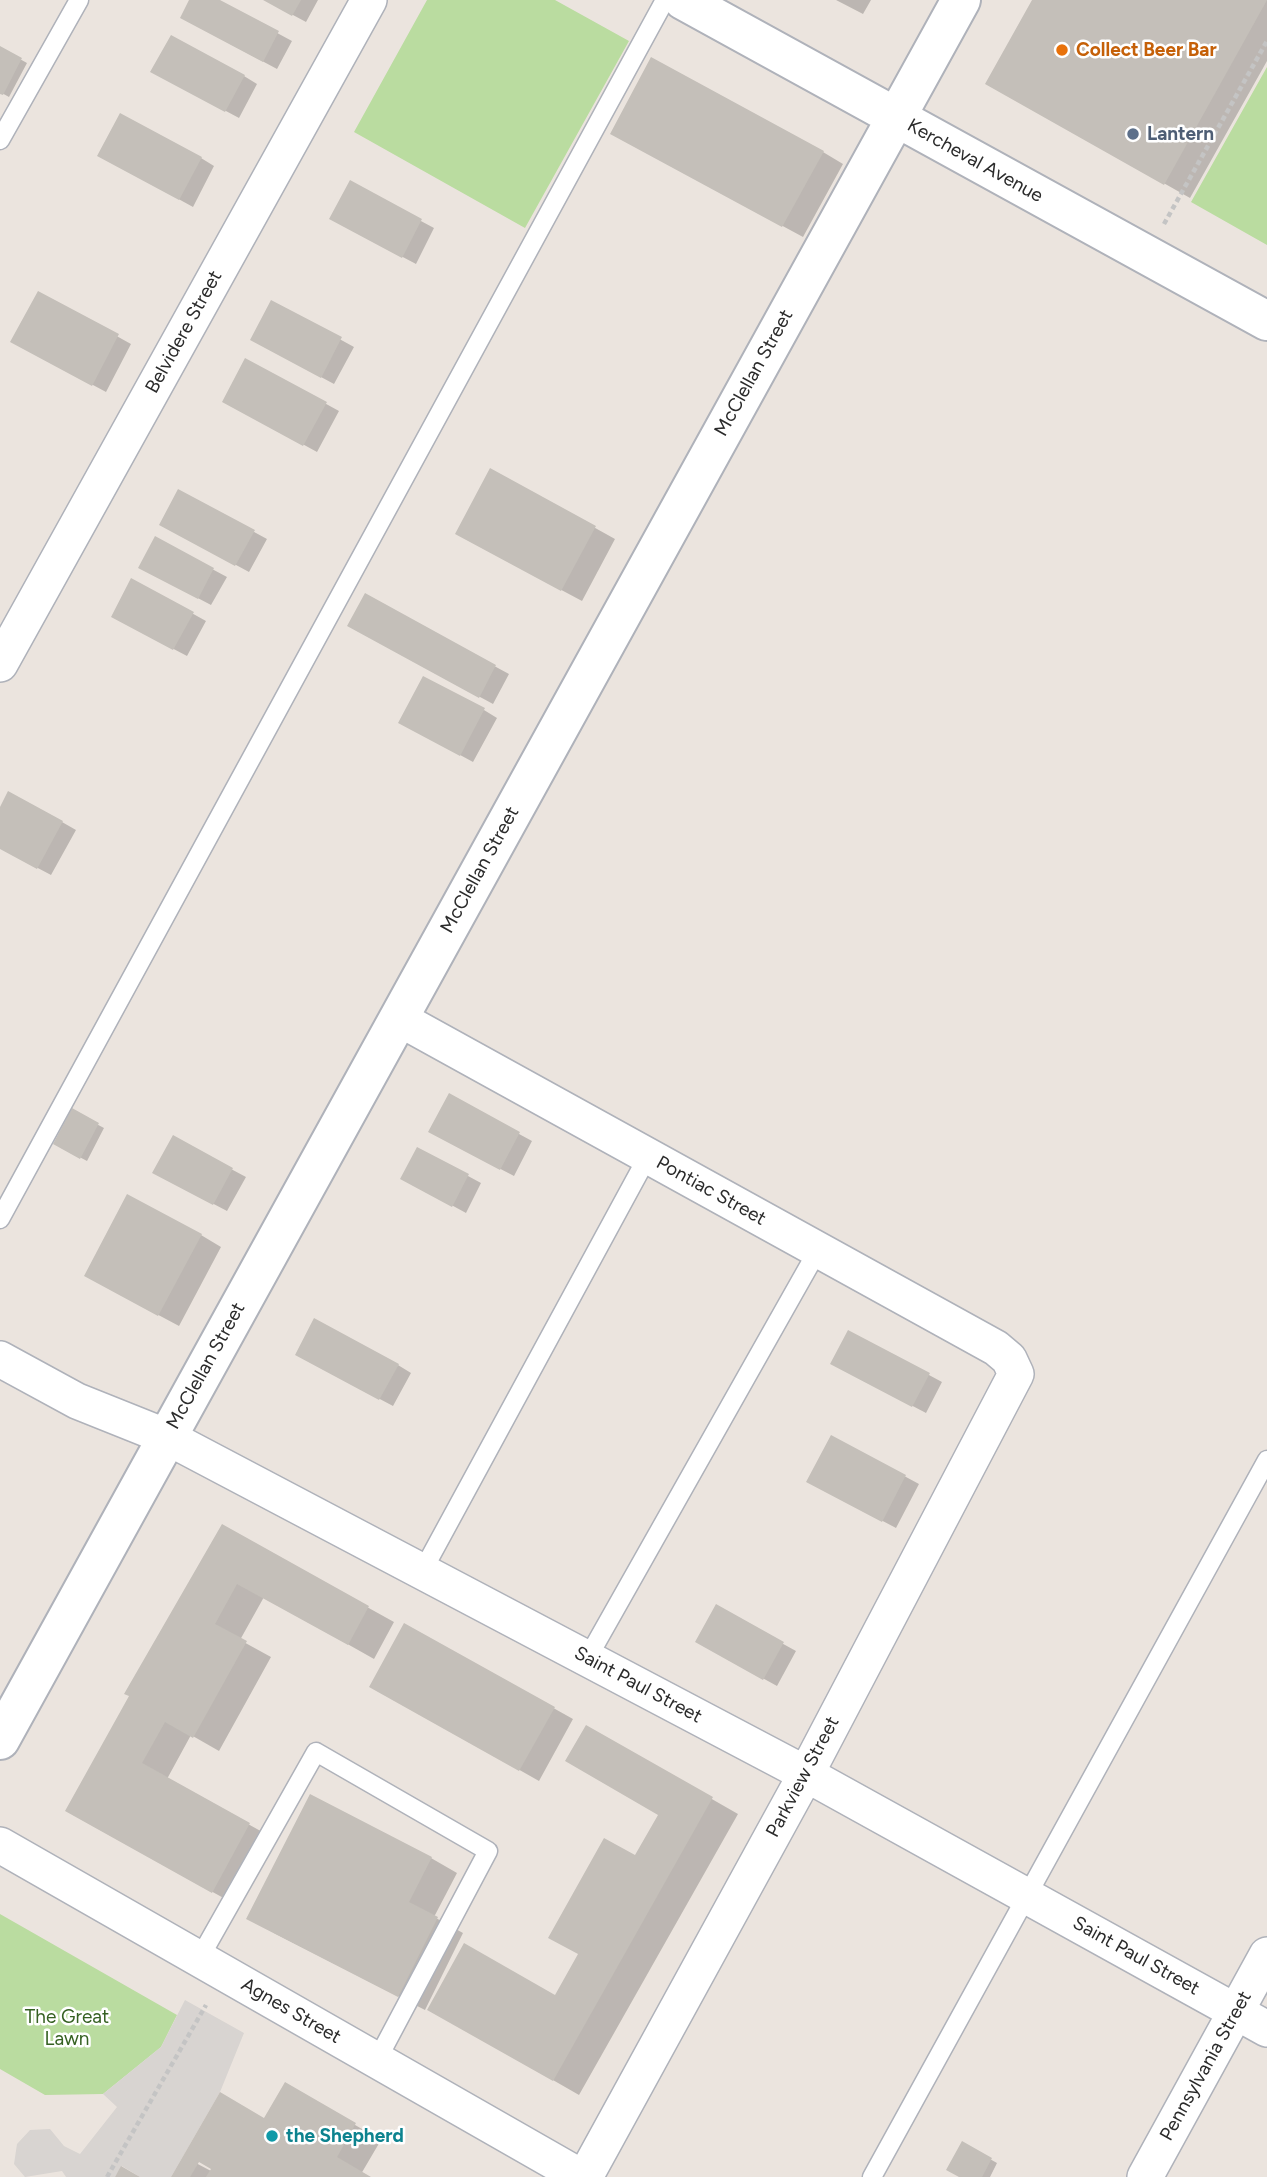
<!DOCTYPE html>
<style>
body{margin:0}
canvas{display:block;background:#ebe4de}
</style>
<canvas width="1267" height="2177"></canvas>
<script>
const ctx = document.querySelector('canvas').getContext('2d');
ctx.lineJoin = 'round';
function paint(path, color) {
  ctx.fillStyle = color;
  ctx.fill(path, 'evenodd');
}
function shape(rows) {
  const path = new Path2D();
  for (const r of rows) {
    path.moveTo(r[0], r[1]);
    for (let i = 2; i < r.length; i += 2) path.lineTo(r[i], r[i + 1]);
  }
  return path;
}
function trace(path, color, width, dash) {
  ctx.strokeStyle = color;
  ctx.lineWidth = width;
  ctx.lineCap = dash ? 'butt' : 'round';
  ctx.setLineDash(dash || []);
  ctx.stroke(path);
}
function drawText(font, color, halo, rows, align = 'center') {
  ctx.font = font + ' Figtree,sans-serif';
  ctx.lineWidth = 5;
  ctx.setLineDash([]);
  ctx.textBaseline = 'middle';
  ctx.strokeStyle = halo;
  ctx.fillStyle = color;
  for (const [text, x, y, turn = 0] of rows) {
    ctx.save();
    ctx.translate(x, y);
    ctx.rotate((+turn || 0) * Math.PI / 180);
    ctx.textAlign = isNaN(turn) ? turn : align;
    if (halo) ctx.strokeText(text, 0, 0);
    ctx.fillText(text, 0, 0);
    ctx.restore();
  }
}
const green = shape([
 [427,0,555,0,629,41,525,228,354,132],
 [1267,67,1267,245,1191,202],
 [0,1914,177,2015,161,2047,103,2094,45,2095,0,2069]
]);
const plaza = shape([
 [185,2000,244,2033,220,2092,171,2177,140,2177,122,2166,115,2177,66,2177,62,2171,25,2177,14,2164,17,2144,30,2130,50,2129,64,2146,80,2154,117,2107,103,2094,161,2047]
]);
const shadow = shape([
 [191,0,216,0,292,41,277,69,195,25],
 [265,0,318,0,306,22],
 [836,0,871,0,863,14],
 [1034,0,1267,0,1267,61,1190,198,987,83],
 [0,48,27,63,9,97,0,92],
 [244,76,257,84,239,118,166,79],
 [633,145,823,152,843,164,803,237],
 [201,158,214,166,193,207,113,163],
 [350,183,434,228,416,264,344,226],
 [39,293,131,344,106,392,26,349],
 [272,302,354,347,334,384,265,347],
 [246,360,339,411,317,452,224,401],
 [491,470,615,539,582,601,477,545],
 [179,491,267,539,249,572,175,532],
 [156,539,227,577,211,605,154,575],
 [132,580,206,621,187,656,126,624],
 [365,596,509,674,493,704,362,633],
 [484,710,497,718,473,762,414,730],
 [0,811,62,822,76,830,51,875,0,848],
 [449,1096,532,1141,514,1176,443,1139],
 [72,1111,104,1128,87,1161,55,1144],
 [173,1138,246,1177,227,1211,168,1180],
 [418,1149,481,1183,466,1213,402,1178],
 [201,1235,221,1247,179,1326,106,1287],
 [310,1362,398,1365,411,1373,393,1406],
 [846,1371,929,1375,942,1382,926,1413],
 [832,1437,919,1484,896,1528,822,1489],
 [223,1527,394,1622,374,1659,264,1597,240,1640,271,1657,219,1751,191,1735,167,1779,275,1839,238,1906,93,1826,131,1696,126,1693],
 [716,1607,796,1651,777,1686,697,1642],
 [405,1625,573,1719,539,1781,371,1686],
 [586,1727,738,1814,579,2095,429,2009,556,1997,660,1814],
 [431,1858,457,1873,434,1917,463,1933,425,2010,274,1933],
 [286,2085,381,2140,361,2174,367,2177,173,2177,221,2095,265,2120],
 [196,2159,213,2169,211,2171,194,2162],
 [963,2144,997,2163,990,2177,962,2177]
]);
const building = shape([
 [189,0,220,0,279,31,263,62,180,18],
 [263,0,301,0,292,16],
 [1032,0,1267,0,1164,185,985,84],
 [171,35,245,75,225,112,150,72],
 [0,46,22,58,3,95,0,94],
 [651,57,824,151,782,227,610,134],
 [120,113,202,157,179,200,97,156],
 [350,180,422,219,402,258,329,219],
 [38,291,119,334,92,386,10,342],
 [271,300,342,337,321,378,250,340],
 [245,358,327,402,303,446,222,402],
 [490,468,596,526,561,591,455,534],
 [178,489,255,530,235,566,159,525],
 [155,536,214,568,198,599,138,568],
 [131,578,194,612,173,650,111,617],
 [365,593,496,665,479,698,347,626],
 [423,676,485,708,460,756,398,723],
 [8,791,63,821,37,869,0,849,0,807],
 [449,1093,520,1132,500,1170,428,1132],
 [72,1108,99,1123,80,1159,53,1144],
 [173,1135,233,1168,213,1205,152,1173],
 [417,1147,469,1174,452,1207,400,1179],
 [127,1194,202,1234,158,1316,84,1276],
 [314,1318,399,1364,379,1400,295,1355],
 [848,1330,930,1373,912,1407,830,1364],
 [831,1435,906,1475,882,1522,806,1482],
 [222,1524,369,1606,348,1645,237,1584,215,1624,247,1641,193,1738,165,1722,142,1763,250,1823,212,1893,65,1811,129,1696,124,1694],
 [716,1604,784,1642,763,1680,695,1642],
 [404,1623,555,1707,519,1771,369,1687],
 [586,1725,713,1797,553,2081,427,2010,464,1943,555,1995,578,1954,548,1938,604,1838,635,1855,658,1815,565,1761],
 [310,1794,432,1857,409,1902,438,1917,398,1997,246,1919],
 [285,2082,356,2123,337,2157,371,2177,206,2177,211,2169,199,2162,190,2177,171,2177,220,2092,264,2118],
 [962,2141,992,2158,982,2177,959,2177,946,2170],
 [121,2166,140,2177,115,2177]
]);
const path = shape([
 [1164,224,1267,41],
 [107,2177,206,2005]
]);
const lane = shape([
 [0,140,79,0],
 [0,1219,665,0],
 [422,1572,648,1156],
 [587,1659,818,1250],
 [199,1959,316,1752,488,1851,377,2060],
 [872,2177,1267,1460]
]);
const street = shape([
 [0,664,369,0],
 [398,1018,996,1348,1009,1359,1016,1374,806,1774,585,2177],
 [0,1359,77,1401,167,1437,806,1774,1267,2029],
 [0,1845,581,2177],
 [1145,2177,1267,1955]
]);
const secondary = shape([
 [683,0,1267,321],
 [0,1740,961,0]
]);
const markers = [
 [1062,50,7,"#e8710a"],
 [1133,134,7,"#5c6f8a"],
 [272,2136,7,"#0f9aa8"]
];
const foodNames = [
 ["Collect Beer Bar",1076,50]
];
const serviceNames = [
 ["Lantern",1147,134]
];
const streetNames = [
 ["Kercheval Avenue",975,161,29],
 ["Belvidere Street",184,332,-61],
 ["McClellan Street",754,373,-61],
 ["McClellan Street",480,870,-61],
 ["Pontiac Street",711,1191,29],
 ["McClellan Street",206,1366,-61],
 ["Saint Paul Street",638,1685,28],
 ["Parkview Street",803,1777,-62],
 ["Saint Paul Street",1136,1956,29],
 ["Agnes Street",291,2011,30],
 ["Pennsylvania Street",1206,2066,-61]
];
const parkNames = [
 ["The Great",67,2017],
 ["Lawn",67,2039]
];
const cultureNames = [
 ["the Shepherd",286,2136]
];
paint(green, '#badca0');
paint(plaza, '#d8d4d1');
paint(shadow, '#0003');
paint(building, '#c4bfb9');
trace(lane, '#afb2ba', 21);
trace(street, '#afb2ba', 38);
trace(secondary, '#afb2ba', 42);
trace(path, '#c4c4c4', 4.5, [5, 3.5]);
trace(lane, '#fff', 18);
trace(street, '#fff', 35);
trace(secondary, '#fff', 38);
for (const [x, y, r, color] of markers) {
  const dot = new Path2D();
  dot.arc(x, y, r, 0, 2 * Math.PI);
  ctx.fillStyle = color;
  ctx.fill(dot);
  trace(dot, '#fff', 2.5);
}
drawText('bold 19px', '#c56008', '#fff', foodNames, 'left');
drawText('bold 19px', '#4e5e75', '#fff', serviceNames, 'left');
drawText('19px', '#2b2b2b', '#fff', streetNames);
drawText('19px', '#356122', '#fff', parkNames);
drawText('bold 19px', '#0d838f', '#fff', cultureNames, 'left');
</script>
